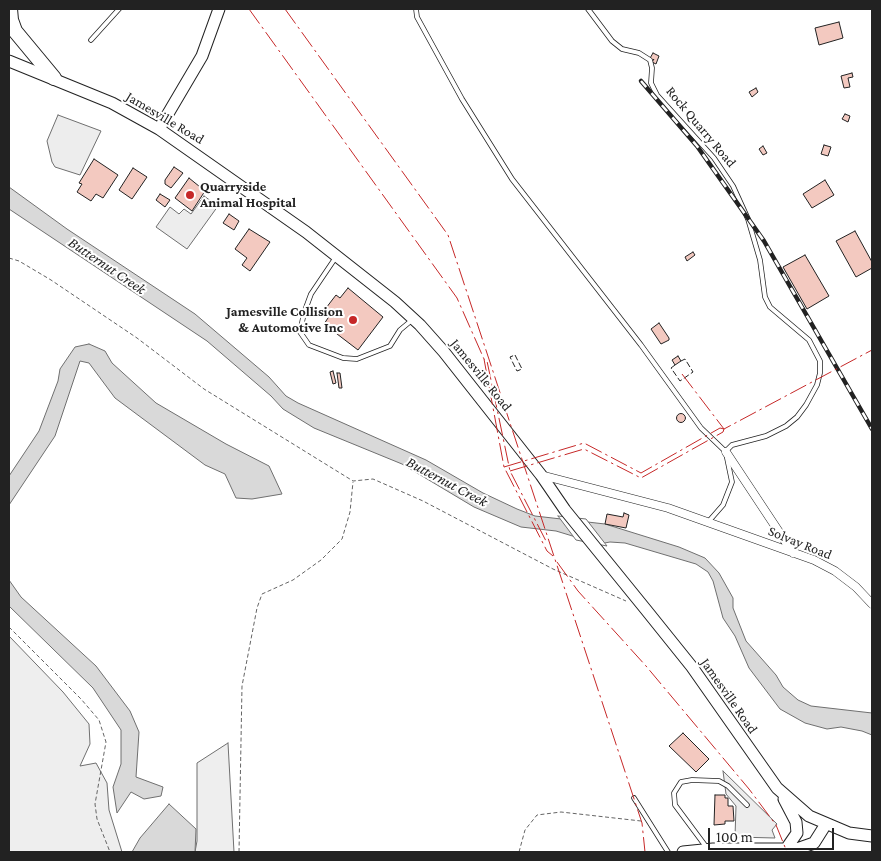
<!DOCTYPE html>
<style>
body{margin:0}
#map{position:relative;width:881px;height:861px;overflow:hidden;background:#fff;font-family:"Crimson Pro",serif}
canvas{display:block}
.frame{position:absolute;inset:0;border:10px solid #222;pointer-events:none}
.scale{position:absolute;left:708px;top:828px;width:126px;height:22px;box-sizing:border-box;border:2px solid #222;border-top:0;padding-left:6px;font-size:15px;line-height:18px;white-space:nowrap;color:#222;-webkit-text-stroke:4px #fff;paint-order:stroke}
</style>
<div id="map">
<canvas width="881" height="861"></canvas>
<div class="frame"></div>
<div class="scale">100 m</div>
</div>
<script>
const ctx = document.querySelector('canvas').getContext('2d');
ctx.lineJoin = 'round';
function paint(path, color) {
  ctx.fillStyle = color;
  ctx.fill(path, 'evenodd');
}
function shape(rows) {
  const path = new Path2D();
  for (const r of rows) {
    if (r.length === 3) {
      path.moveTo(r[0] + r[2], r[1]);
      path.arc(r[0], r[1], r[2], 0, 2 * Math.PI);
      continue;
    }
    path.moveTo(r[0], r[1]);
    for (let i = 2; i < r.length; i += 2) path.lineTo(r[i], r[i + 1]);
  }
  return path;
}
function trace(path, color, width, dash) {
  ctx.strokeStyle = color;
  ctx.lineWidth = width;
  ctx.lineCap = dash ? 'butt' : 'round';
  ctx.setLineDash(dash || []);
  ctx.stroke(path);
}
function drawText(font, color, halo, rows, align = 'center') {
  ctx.font = font + ' "Crimson Pro",serif';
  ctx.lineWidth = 4;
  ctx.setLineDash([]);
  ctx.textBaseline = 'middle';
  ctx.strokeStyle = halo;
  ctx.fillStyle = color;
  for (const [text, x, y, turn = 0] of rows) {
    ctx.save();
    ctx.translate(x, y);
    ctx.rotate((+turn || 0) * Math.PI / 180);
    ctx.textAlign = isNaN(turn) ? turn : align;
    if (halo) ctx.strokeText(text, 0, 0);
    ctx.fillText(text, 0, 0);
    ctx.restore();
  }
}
const green = shape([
 [9,636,63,692,89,724,90,744,80,766,96,763,107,783,109,810,122,852,9,852,9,636],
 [228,743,234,852,195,852,197,841,197,763,228,743]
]);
const parking = shape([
 [58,115,101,131,80,175,55,167,52,162,47,141,58,115],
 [204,196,218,206,187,249,156,227,170,207,179,214,184,209,191,214,204,196],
 [723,771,777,824,772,830,775,838,735,837,736,806,726,794,723,771]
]);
const water = shape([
 [9,187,67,229,195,314,269,377,286,396,298,403,426,460,483,493,517,509,535,516,605,524,679,547,705,558,719,573,733,598,733,608,746,641,776,675,783,687,798,700,811,706,872,713,872,735,862,731,841,727,827,729,805,723,780,709,749,668,735,636,723,618,713,581,708,572,696,564,625,543,610,542,599,544,556,531,521,527,474,507,402,464,314,428,283,409,271,396,207,341,9,209,9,187],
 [89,344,105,351,112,363,156,403,226,444,269,466,282,494,252,499,236,498,225,474,205,465,115,398,89,363,80,361,55,436,9,505,9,476,39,431,58,381,60,369,75,347,89,344],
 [9,580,21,597,96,666,130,711,139,732,136,777,163,787,161,796,144,799,131,792,117,813,113,787,121,764,121,730,93,688,9,606,9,580],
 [169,804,196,829,195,852,132,852,140,838,169,804]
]);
const pier = shape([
 [558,516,586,519,607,546,576,540,558,516]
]);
const building = shape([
 [839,22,843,38,819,45,815,28,839,22],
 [653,53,659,56,656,64,652,62,654,59,652,61,649,60,653,53],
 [852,73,853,77,848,78,850,87,844,88,841,76,852,73],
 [756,88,758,92,752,97,749,92,756,88],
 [845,114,850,116,848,122,842,119,845,114],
 [824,145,831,147,828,156,821,154,824,145],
 [763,146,767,153,763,155,759,149,763,146],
 [94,159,118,175,103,198,96,194,91,201,77,192,82,184,79,183,94,159],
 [174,167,183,173,171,188,165,184,165,180,174,167],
 [133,168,147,177,132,199,119,190,133,168],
 [189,178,205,191,192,211,175,198,189,178],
 [825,180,834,195,812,208,803,194,825,180],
 [160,194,170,200,165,207,156,200,160,194],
 [229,214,239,221,234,230,223,223,229,214],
 [249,229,270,242,250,271,242,265,247,258,235,249,249,229],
 [855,231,872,262,872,268,856,277,836,241,855,231],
 [693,252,695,255,687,261,685,257,693,252],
 [805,255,829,296,807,309,783,267,805,255],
 [348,288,383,317,358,350,324,324,332,312,326,308,336,295,340,298,348,288],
 [659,323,669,338,669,340,661,344,651,329,659,323],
 [678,356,681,361,675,365,672,360,678,356],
 [333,371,336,383,333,384,330,372,333,371],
 [337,373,340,373,342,388,339,388,337,373],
 [681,418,4.5],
 [624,513,629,515,626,528,605,524,607,514,623,517,624,513],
 [683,733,709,759,696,772,669,746,683,733],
 [715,795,725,795,725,798,728,798,728,806,733,806,734,821,725,821,725,824,714,825,715,795]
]);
const path = shape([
 [9,258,19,261,51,280,137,338,204,389,353,481,373,479,423,501,553,569,626,601],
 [9,627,81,699,99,720,106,742,95,804,97,819,110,852],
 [239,852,242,686,257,608,262,594,293,580,321,560,342,539,350,512,353,482],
 [519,852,525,830,537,815,561,812,641,821]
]);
const lane = shape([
 [416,9,417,17,462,99,512,179,641,345,701,428,726,452],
 [588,9,612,41,622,49,639,53,650,60,652,68,651,83,657,95,714,158,733,186,748,219,760,260,765,297,770,307,809,340,820,361,820,373,817,385,806,405,797,417,786,426,766,436,732,445,726,451],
 [91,40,119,9],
 [336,257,311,294,304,313,300,332,309,345,343,358,357,359,390,346,400,330,412,320],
 [709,521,723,505,732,482,727,458],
 [634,798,668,852],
 [707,848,675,805,674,793,681,782,692,780,719,781,728,786,747,805]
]);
const street = shape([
 [726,452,793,553],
 [541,475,668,508,814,560,835,571,856,587,872,604]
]);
const secondary = shape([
 [9,61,112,103,159,129,306,232,395,302,420,325,444,352,541,475,565,510,647,611,692,667,777,788,809,816,849,833,872,836],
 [159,129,202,56,219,9],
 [784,799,796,822,797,833,786,849],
 [683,852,713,849,797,849,814,843,826,824]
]);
const highway = shape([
 [10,9,11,20,15,31,54,78]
]);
const rail = shape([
 [641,81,697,146,764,241,872,429]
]);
const fence = shape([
 [515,355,522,369,517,371,510,357,515,355],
 [675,365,671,368,680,381,693,372,685,359,681,361]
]);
const power = shape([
 [249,9,457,298,484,359,487,361,510,471,546,541],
 [285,9,448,235,642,823,645,852],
 [484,359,504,467,547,551,553,556],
 [682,374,724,429],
 [504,467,584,443,641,473,720,428,724,429],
 [510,471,584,449,641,478,723,432,724,429,872,350],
 [557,562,578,591,646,666,749,789,776,825,787,852]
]);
const markers = [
 [190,195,5,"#c62828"],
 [353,320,5,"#c62828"]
];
const streetNames = [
 ["Jamesville Road",165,118,31],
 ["Rock Quarry Road",701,127,50],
 ["Jamesville Road",481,375,51],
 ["Solvay Road",800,543,22],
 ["Jamesville Road",729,696,55]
];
const poiNames = [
 ["Quarryside",200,187],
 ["Animal Hospital",200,203],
 ["Jamesville Collision",343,312,"right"],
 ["& Automotive Inc",343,328,"right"]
];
const waterNames = [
 ["Butternut Creek",107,266,34],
 ["Butternut Creek",447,482,28]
];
paint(green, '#eee');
trace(green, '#6f6f6f', 1);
paint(parking, '#ededed');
trace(parking, '#6f6f6f', 1);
paint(water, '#d9d9d9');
trace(water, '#6f6f6f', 1);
paint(pier, '#fff');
trace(pier, '#6f6f6f', 1);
paint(building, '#f3c9c0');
trace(building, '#222', 1);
trace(lane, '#222', 5.5);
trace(street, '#222', 9);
trace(secondary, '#222', 13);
trace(highway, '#222', 16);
trace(path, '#646464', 1, [4, 2.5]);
trace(lane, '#fff', 4);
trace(street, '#fff', 8);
trace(secondary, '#fff', 11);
trace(highway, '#fff', 14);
trace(rail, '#222', 4.5);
trace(rail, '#fff', 2.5, [8]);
trace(fence, '#222', 1, [6, 2.5]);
trace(power, '#c62828', 1, [18, 4, 2.5, 4]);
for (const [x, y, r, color] of markers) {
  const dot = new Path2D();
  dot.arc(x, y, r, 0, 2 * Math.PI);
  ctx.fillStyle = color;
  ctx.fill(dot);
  trace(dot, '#fff', 2);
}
drawText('14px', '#222', '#fff', streetNames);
drawText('bold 14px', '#222', '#fff', poiNames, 'left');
drawText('italic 15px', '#222', '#fff', waterNames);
</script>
